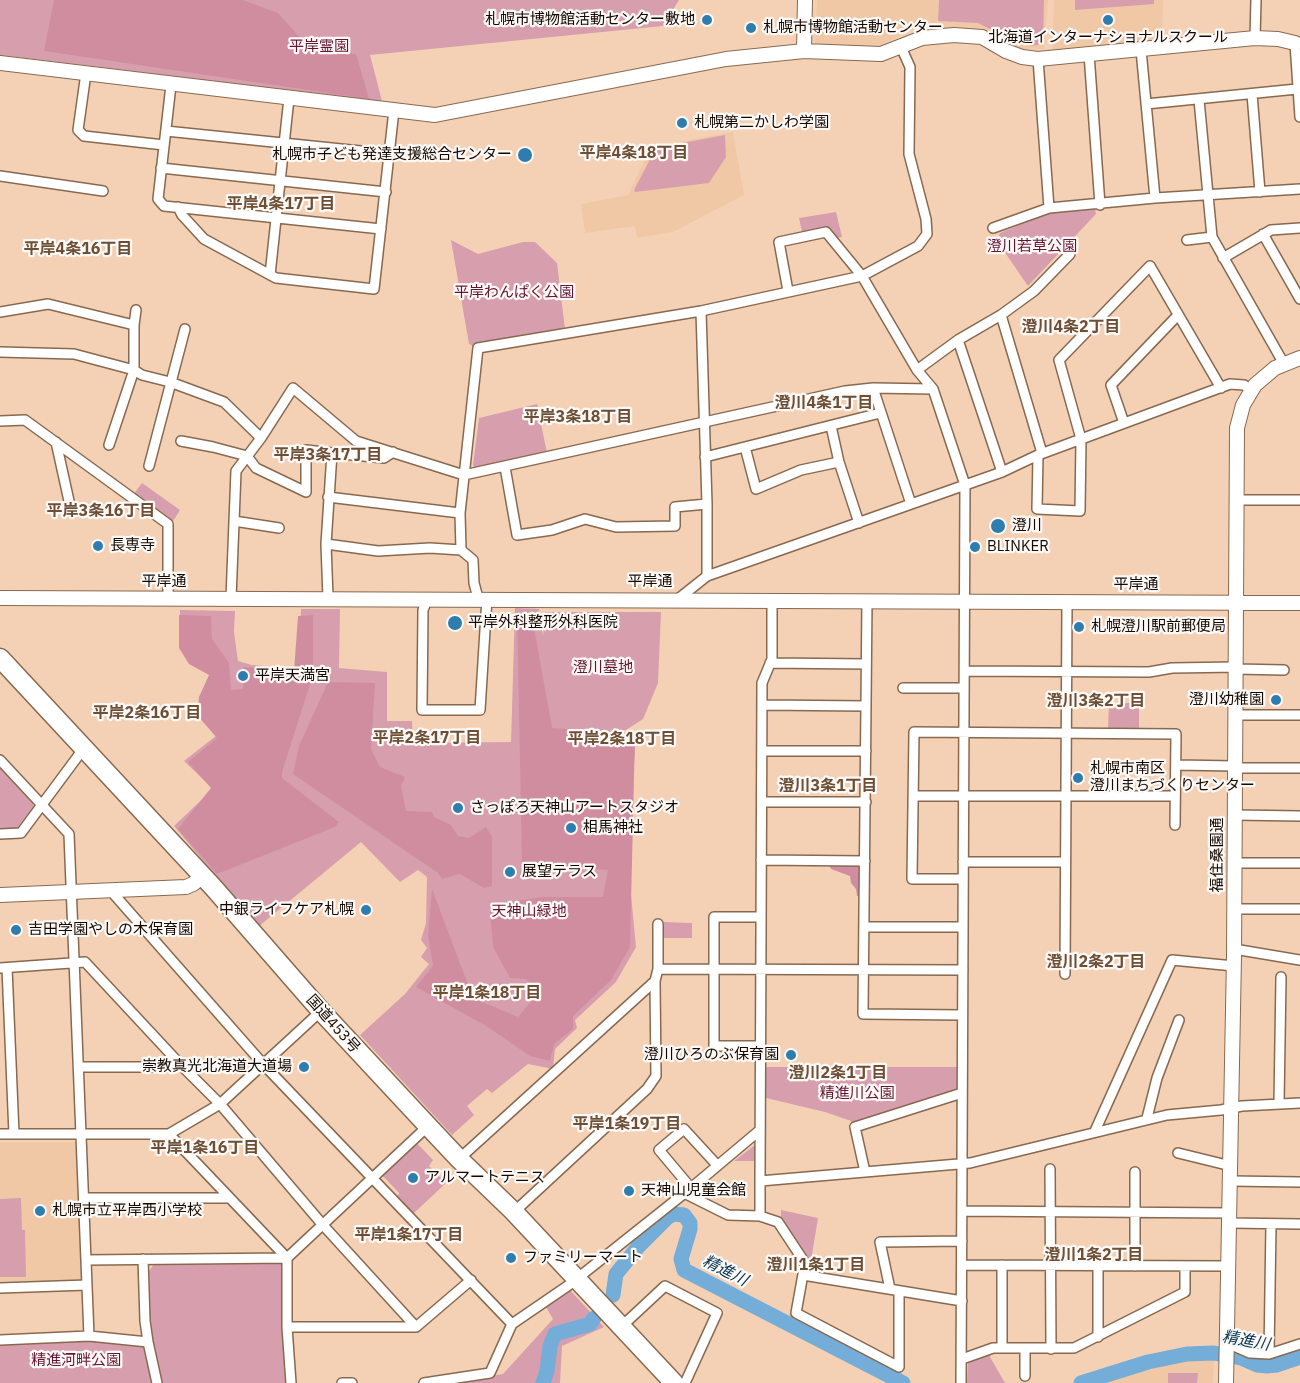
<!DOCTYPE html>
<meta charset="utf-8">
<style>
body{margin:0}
canvas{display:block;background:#f4d1b5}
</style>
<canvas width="1300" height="1383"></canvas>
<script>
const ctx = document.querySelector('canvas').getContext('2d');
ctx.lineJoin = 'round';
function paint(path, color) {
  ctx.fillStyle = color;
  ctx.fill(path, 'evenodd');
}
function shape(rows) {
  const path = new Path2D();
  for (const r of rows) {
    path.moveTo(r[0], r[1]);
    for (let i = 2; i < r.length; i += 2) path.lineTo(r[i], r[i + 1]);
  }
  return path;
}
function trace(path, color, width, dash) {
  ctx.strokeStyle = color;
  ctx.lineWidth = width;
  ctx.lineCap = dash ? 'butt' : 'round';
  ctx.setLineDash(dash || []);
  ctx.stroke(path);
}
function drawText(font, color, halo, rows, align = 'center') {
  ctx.font = font + ' "IBM Plex Sans","Noto Sans JP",sans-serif';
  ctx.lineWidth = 4.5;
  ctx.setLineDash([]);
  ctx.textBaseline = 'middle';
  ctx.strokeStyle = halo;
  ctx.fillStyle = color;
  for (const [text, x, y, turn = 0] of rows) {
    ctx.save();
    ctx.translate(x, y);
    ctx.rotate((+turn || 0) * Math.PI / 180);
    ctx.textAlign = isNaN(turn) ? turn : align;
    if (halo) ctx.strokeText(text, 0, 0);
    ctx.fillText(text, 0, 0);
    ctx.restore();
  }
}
const built = shape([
 [817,0,1048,0,1044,49,1016,49,980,28,916,28,880,46,815,44],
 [1054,0,1163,0,1162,40,1052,50],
 [733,132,744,195,673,232,637,238,635,226,585,233,581,204,628,195,651,147],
 [0,1142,74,1142,77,1144,82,1277,80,1280,0,1282],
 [1214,1360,1213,1383,1103,1383,1176,1362]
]);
const green = shape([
 [0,0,679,0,663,26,370,55,382,101,0,55],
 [939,0,1044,0,1043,44,1031,46,1017,43,978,23,938,21],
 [1075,0,1154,0,1154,4,1075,10],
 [725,135,726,157,709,183,635,192,634,190,656,148],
 [1095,209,1096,214,1028,286,997,241,1000,233,1053,211],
 [836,212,842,237,837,238,829,227,802,232,799,218],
 [451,240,478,254,523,242,535,242,557,263,565,329,473,346,469,344],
 [537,404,547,453,474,467,473,465,479,418],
 [142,483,180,510,172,523,133,495],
 [515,608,539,609,543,636,545,612,661,612,658,683,643,719,626,730,607,730,636,733,628,863,636,947,616,982,575,1020,577,1028,555,1049,553,1069,528,1064,492,1093,487,1089,467,1106,474,1115,452,1135,360,1035,405,994,429,964,421,957,427,948,421,940,426,923,427,877,418,870,400,882,361,842,258,927,174,826,213,789,184,761,217,735,211,675,181,647,180,610,235,611,234,632,238,661,252,665,299,669,301,609,340,609,339,668,387,672,387,721,412,721,413,743,511,742],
 [1109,703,1139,703,1139,729,1108,729],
 [0,768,33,804,34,807,17,828,0,829],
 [664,922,692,923,692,938,664,938],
 [766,1067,957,1067,957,1090,851,1125,851,1121,825,1112,766,1098],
 [416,1142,433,1160,429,1166,446,1183,413,1214,397,1197,399,1193,381,1174],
 [755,1145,755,1161,734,1161],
 [21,1198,22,1230,25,1230,26,1277,0,1277,0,1199],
 [781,1210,818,1218,811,1261,781,1218],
 [279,1263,282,1265,287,1383,162,1383,150,1328,149,1271,154,1264],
 [570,1290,604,1327,562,1346,560,1383,446,1383,503,1374,553,1319,546,1307],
 [81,1340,144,1346,152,1383,0,1383,0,1345],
 [989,1353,990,1357,1005,1383,967,1383,968,1361],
 [1168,1373,1198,1373,1197,1383,1168,1383]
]);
const forest = shape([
 [54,0,243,0,278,13,310,49,356,54,369,99,44,51],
 [517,611,535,633,552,728,635,734,630,947,611,980,573,1016,573,1029,554,1044,550,1061,530,1056,488,1027,416,987,433,966,428,935,432,889,473,998,518,1017,538,993,526,979,510,978,493,947,490,911,513,901,543,897,603,897,608,870,522,865],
 [179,615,211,616,212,639,229,663,231,690,243,689,244,667,294,671,298,616,313,615,313,675,282,772,282,778,339,822,335,827,217,874,178,829,211,788,188,762,217,738,197,715,199,697,209,675,189,664,179,648],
 [328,682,375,683,371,749,380,767,405,777,401,786,406,811,432,812,434,817,451,825,458,836,469,838,486,827,492,837,492,886,484,888,460,874,442,879,438,873,293,774,299,746],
 [829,865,862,865,861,896,857,896,856,889,851,883,850,876,831,869]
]);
const river = shape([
 [613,1295,616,1274,638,1247,668,1217,674,1214,684,1215,690,1223,690,1229,681,1259,684,1270,903,1383],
 [543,1383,547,1371,550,1346,555,1334,590,1324,594,1318],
 [1081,1383,1148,1362,1187,1354,1214,1353,1241,1358,1257,1365,1267,1366,1277,1365,1300,1357]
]);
const street = shape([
 [1255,38,1256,0],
 [1298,44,1295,43,1300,117],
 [1141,50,1155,198],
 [1089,54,1100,205],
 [1038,59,1049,208],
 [86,73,78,130,84,136,164,145],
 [171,85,158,199,164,206,381,229],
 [1252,94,1260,192],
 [1199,100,1212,237,1284,364],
 [1146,104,1297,89],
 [166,131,390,154],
 [161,168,386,192],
 [0,176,103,191],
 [178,207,182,215,204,239,276,278,374,289,394,110],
 [993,228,1049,208,1155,198,1300,189],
 [1263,234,1300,299],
 [1187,240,1212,237],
 [1223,258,1271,230,1300,228],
 [270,275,289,98],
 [788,291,779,242,826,232,862,276,917,370,933,389,965,485,961,1383],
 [701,311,707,504,707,576],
 [0,312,48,304,134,325],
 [1001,315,1042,453],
 [958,340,1002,472],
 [0,352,74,354,134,370,142,375,170,382,224,402,261,438],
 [917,370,958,340,1001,315,1034,291,1070,254],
 [873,388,911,504],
 [0,421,25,420,168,524,168,598],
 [1124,423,1111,385,1178,315],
 [831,426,839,462,859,523],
 [181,441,213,447,247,456,256,468,306,492,306,450,332,453],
 [56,442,69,501],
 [109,445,134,370,134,325,136,310],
 [745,447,756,489,801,470,839,462],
 [1038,455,1037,509,1080,511,1081,439,1059,360,1150,266,1221,388],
 [705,457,880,413],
 [149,466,185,329],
 [505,467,517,535,552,530,585,519,616,527,675,526,675,507,707,504],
 [328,497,460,513],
 [1237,500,1300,500],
 [234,521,279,528],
 [326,544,378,551,430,548,461,550],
 [231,598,236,471,261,438,293,388,356,441,464,475,845,391,873,388,933,389],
 [328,598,326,544,332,453,384,458,393,452],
 [428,598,423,610,422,710,480,710,487,598],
 [478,598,474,583,473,560,461,550,460,513,478,348,701,311,862,276,918,246,927,234,926,219,909,154,910,67,901,47],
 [678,599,707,576,1002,472,1038,455,1230,384,1244,385,1251,390],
 [772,599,772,659,762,683,760,1181,970,1163,1167,1115,1221,1110,1242,1106,1300,1103],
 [867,600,863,1014,962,1015],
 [770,663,866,664],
 [1236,669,1284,670],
 [965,671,1149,672,1172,668,1236,667],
 [903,688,964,688],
 [762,705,866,706],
 [1236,715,1300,715],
 [762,751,866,751],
 [0,760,69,834,89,1336],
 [1176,765,1235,766],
 [1235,768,1300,768],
 [913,796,1175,796],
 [762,802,866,802],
 [1235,815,1300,816],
 [0,834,21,833,84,748],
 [761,860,865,861],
 [963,862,1065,862],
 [1235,863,1300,863],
 [963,879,912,879,914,732,1176,734,1175,825],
 [111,891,263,1064,512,1324],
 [1234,909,1300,909],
 [865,927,963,927],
 [1234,949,1300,960],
 [0,968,85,962,179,1063,220,1104,322,1224,416,1327],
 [7,968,14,1134],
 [658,969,963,970],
 [1065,974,1067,601],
 [760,1046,714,1046,714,917,761,917],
 [79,1067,167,1067,179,1063],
 [1279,1103,1281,977],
 [1147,1118,1157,1078,1179,1020],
 [1095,1131,1172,960,1234,966],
 [0,1134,169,1134,220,1104,321,1011],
 [169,1134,287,1258,287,1327,291,1383],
 [1178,1153,1231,1166],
 [459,1159,655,981],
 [1050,1169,1051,1349],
 [865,1172,855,1127,962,1093],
 [1230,1181,1300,1182],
 [691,1188,659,1150,684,1129,717,1165],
 [684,1193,728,1215,760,1216,778,1222,805,1263,796,1313,899,1367,899,1291],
 [84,1198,230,1198],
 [962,1211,1230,1213],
 [514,1212,647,1089,656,1076,655,981,658,969,658,924],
 [760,1216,760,1181],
 [1229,1223,1300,1224],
 [86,1260,287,1258,428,1126],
 [962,1265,1229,1266],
 [1002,1265,1002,1348],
 [1135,1266,1135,1172],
 [803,1275,962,1301],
 [0,1288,87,1285],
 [890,1289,880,1242,962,1241],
 [287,1327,416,1327,471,1280],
 [621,1327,665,1286,717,1313,685,1383],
 [1098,1337,1098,1266],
 [0,1340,89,1336,148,1342,145,1321,143,1259],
 [148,1342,157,1383],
 [1227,1343,1250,1353,1269,1354,1300,1344],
 [1269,1354,1271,1224],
 [962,1359,993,1348,1074,1348,1185,1292,1185,1266],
 [1025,1376,1025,1349],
 [342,1383,352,1383],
 [424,1383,490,1373,512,1324,569,1285,691,1188,760,1130]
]);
const secondary = shape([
 [804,51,805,0],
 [0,63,435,115,726,59,804,51,881,54,922,38,954,35,982,37,1006,51,1022,57,1038,59,1255,38,1278,39,1295,43],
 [0,598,1300,603],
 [0,895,186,887,193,884,203,876],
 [1226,1383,1234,956,1237,428,1243,405,1255,385,1275,368,1300,358]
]);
const highway = shape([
 [0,658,213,887,321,1011,428,1126,459,1159,514,1212,674,1383]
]);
const markers = [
 [707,20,6,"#2f7cae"],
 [1108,20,6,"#2f7cae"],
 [751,28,6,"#2f7cae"],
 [682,123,6,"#2f7cae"],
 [525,155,8,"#2f7cae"],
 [998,526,8,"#2f7cae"],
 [98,546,6,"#2f7cae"],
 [975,547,6,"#2f7cae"],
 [455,623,8,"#2f7cae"],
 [1079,627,6,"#2f7cae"],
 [243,676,6,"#2f7cae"],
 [1276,700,6,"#2f7cae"],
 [1078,778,6,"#2f7cae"],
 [458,808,6,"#2f7cae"],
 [571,828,6,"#2f7cae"],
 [510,872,6,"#2f7cae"],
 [366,910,6,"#2f7cae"],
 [16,930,6,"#2f7cae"],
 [791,1055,6,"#2f7cae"],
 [304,1067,6,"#2f7cae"],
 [413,1178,6,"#2f7cae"],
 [629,1191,6,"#2f7cae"],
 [40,1211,6,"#2f7cae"],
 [511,1258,6,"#2f7cae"]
];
const poiNames = [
 ["札幌市博物館活動センター敷地",695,20,"right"],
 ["札幌市博物館活動センター",763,28],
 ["北海道インターナショナルスクール",1108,38,"center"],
 ["札幌第二かしわ学園",694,123],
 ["札幌市子ども発達支援総合センター",512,155,"right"],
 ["澄川",1012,526],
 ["長専寺",110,546],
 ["BLINKER",987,547],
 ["平岸外科整形外科医院",468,623],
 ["札幌澄川駅前郵便局",1091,627],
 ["平岸天満宮",255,676],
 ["澄川幼稚園",1264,700,"right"],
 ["札幌市南区",1090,769],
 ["澄川まちづくりセンター",1090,786],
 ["さっぽろ天神山アートスタジオ",470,808],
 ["相馬神社",583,828],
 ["展望テラス",522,872],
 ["中銀ライフケア札幌",354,910,"right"],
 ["吉田学園やしの木保育園",28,930],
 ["澄川ひろのぶ保育園",779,1055,"right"],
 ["崇教真光北海道大道場",292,1067,"right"],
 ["アルマートテニス",425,1178],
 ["天神山児童会館",641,1191],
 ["札幌市立平岸西小学校",52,1211],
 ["ファミリーマート",523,1258]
];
const parkNames = [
 ["平岸霊園",319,47],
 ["澄川若草公園",1032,247],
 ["平岸わんぱく公園",514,293],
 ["澄川墓地",603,668],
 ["天神山緑地",529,912],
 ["精進川公園",857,1094],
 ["精進河畔公園",76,1361]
];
const streetNames = [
 ["平岸通",164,582],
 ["平岸通",650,582],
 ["平岸通",1136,585],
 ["福住桑園通",1218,855,-90],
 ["国道453号",333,1024,48]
];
const neighbourhoodNames = [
 ["平岸4条18丁目",634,153],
 ["平岸4条17丁目",281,204],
 ["平岸4条16丁目",78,249],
 ["澄川4条2丁目",1071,327],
 ["澄川4条1丁目",824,403],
 ["平岸3条18丁目",578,417],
 ["平岸3条17丁目",328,455],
 ["平岸3条16丁目",101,511],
 ["澄川3条2丁目",1096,701],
 ["平岸2条16丁目",147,713],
 ["平岸2条17丁目",427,738],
 ["平岸2条18丁目",622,739],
 ["澄川3条1丁目",828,786],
 ["澄川2条2丁目",1096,962],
 ["平岸1条18丁目",487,993],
 ["澄川2条1丁目",838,1073],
 ["平岸1条19丁目",627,1124],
 ["平岸1条16丁目",205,1148],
 ["平岸1条17丁目",409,1235],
 ["澄川1条2丁目",1094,1255],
 ["澄川1条1丁目",816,1265]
];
const waterNames = [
 ["精進川",725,1271,27],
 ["精進川",1246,1341,10]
];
paint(built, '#f1c8a6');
paint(green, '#d79fae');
paint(forest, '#d18da0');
trace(river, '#74add7', 15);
trace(street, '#886950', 12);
trace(secondary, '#886950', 16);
trace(highway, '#886950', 21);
trace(street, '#fff', 9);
trace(secondary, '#fff', 14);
trace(highway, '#fff', 18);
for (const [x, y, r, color] of markers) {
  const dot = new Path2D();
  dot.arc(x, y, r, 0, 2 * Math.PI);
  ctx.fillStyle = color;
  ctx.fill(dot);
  trace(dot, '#fdf9f6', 2);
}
drawText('15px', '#140902', '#fdf9f6', poiNames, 'left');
drawText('15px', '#641535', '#fdf9f6', parkNames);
drawText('15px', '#140902', '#fdf9f6', streetNames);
drawText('bold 16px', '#6d4f36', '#fdf9f6', neighbourhoodNames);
drawText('italic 16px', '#03334f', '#fdf9f6', waterNames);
</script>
